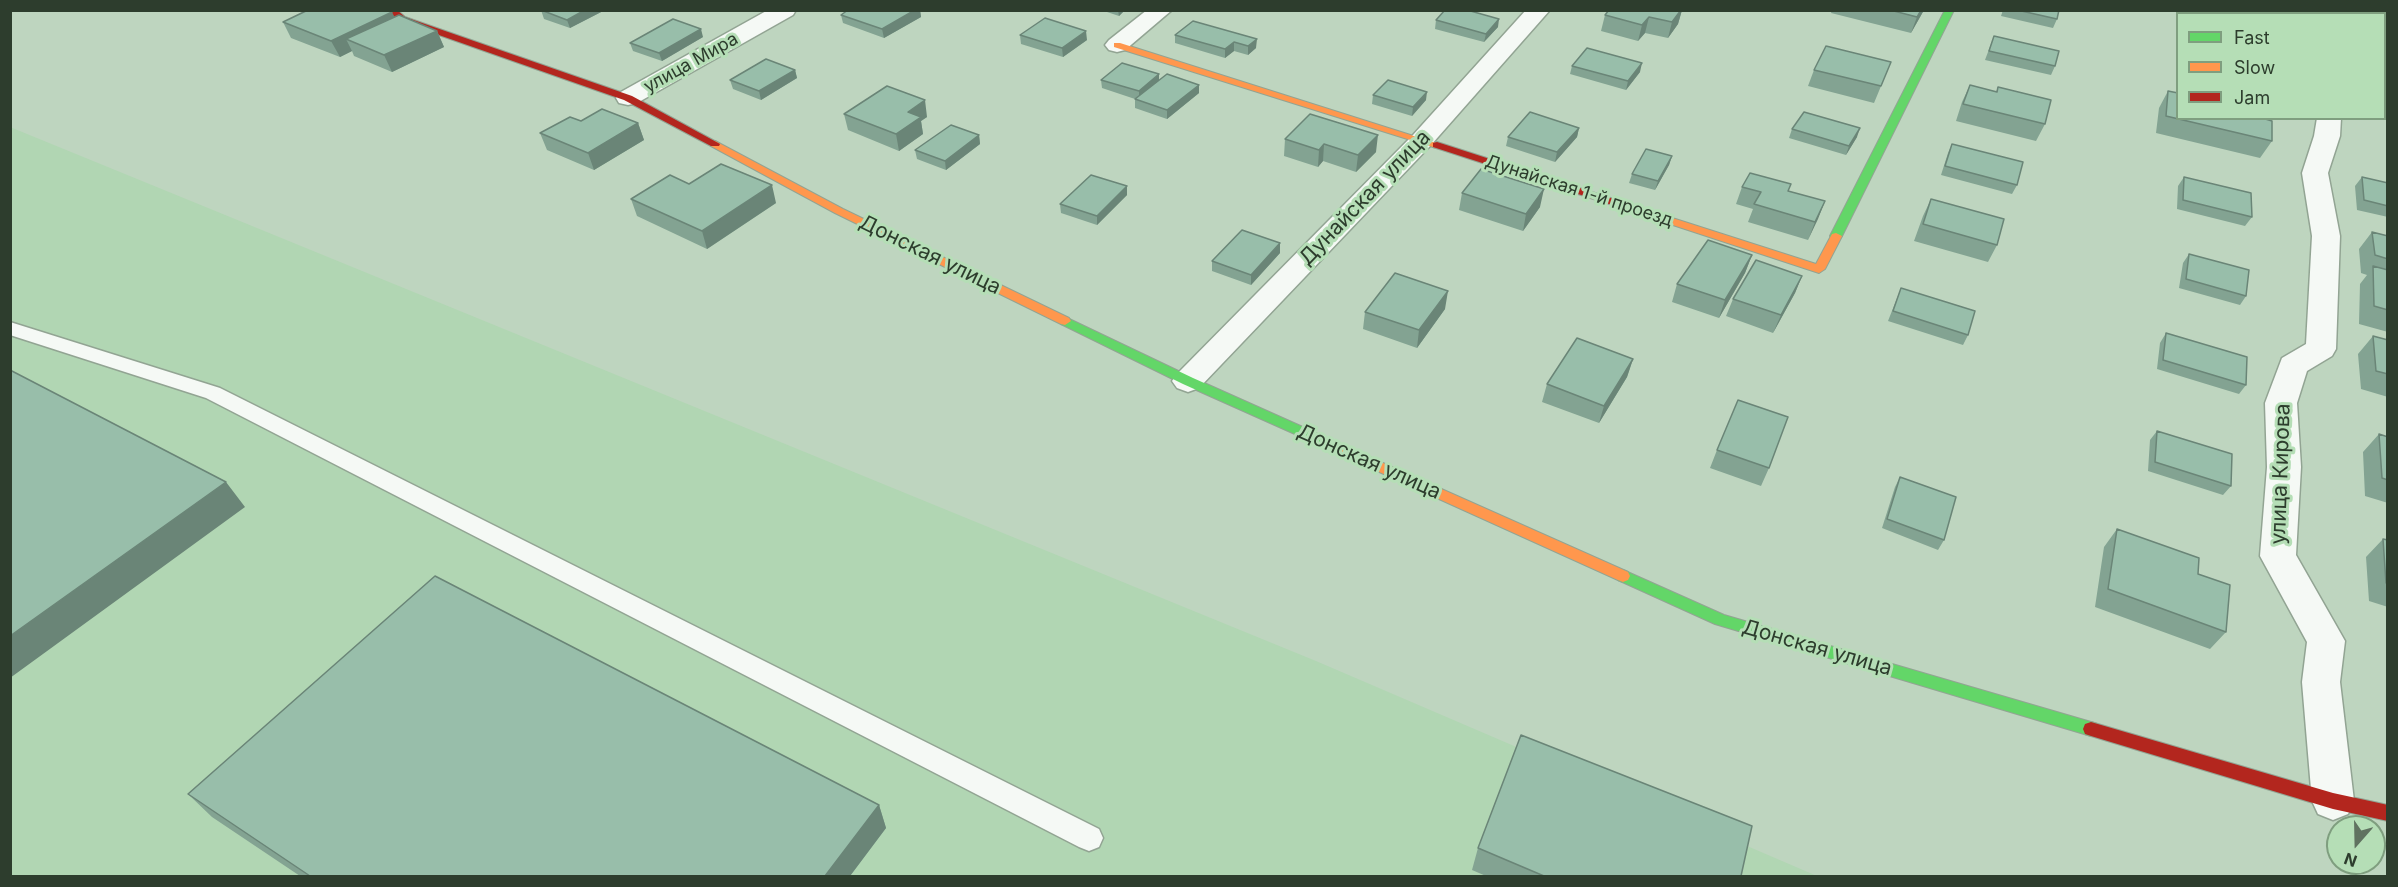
<!DOCTYPE html>
<meta charset="utf-8">
<style>
body{margin:0}
#map{position:relative;width:2398px;height:887px;overflow:hidden;background:#bed5bf;font-family:Inter,sans-serif}
canvas{display:block}
.frame{position:absolute;inset:0;border:12px solid #2d3d2d;pointer-events:none}
.legend{position:absolute;left:2176px;top:12px;width:210px;height:108px;box-sizing:border-box;background:#b5deb6;border:2px solid #7f9e7f;margin:0;padding:8px 10px;list-style:none;font-size:18px;color:#2d3d2d}
.legend li{display:flex;align-items:center;gap:12px;height:30px}
.legend b{width:30px;border:2px solid #7f9e7f}
.north{position:absolute;left:2326px;top:815px;width:60px;height:60px;box-sizing:border-box;background:#b5deb6;border:2px solid #7f9e7f;border-radius:50%;rotate:200deg;font-size:16px;font-weight:700;line-height:24px;text-align:center;color:#2d3d2d}
.north::after{content:'';display:block;margin:auto;width:21px;height:27px;background:#607260;clip-path:polygon(50% 0,100% 100%,50% 72%,0 100%)}
</style>
<div id="map">
<canvas width="2398" height="887"></canvas>
<div class="frame"></div>
<ul class="legend">
<li><b style="height:8px;background:#63d668"></b>Fast</li>
<li><b style="height:8px;background:#ff974d"></b>Slow</li>
<li><b style="height:8px;background:#b3261e"></b>Jam</li>
</ul>
<div class="north">N</div>
</div>
<script>
const ctx = document.querySelector('canvas').getContext('2d');
ctx.lineJoin = 'round';
function paint(path, color) {
  ctx.fillStyle = color;
  ctx.fill(path, 'evenodd');
}
function shape(rows) {
  const path = new Path2D();
  for (const r of rows) {
    path.moveTo(r[0], r[1]);
    for (let i = 2; i < r.length; i += 2) path.lineTo(r[i], r[i + 1]);
  }
  return path;
}
function trace(path, color, width, dash) {
  ctx.strokeStyle = color;
  ctx.lineWidth = width;
  ctx.lineCap = dash ? 'butt' : 'round';
  ctx.setLineDash(dash || []);
  ctx.stroke(path);
}
function drawText(font, color, halo, rows, align = 'center') {
  ctx.font = font + ' Inter,sans-serif';
  ctx.lineWidth = 6;
  ctx.setLineDash([]);
  ctx.textBaseline = 'middle';
  ctx.strokeStyle = halo;
  ctx.fillStyle = color;
  for (const [text, x, y, turn = 0] of rows) {
    ctx.save();
    ctx.translate(x, y);
    ctx.rotate((+turn || 0) * Math.PI / 180);
    ctx.textAlign = isNaN(turn) ? turn : align;
    if (halo) ctx.strokeText(text, 0, 0);
    ctx.fillText(text, 0, 0);
    ctx.restore();
  }
}
const built = shape([
 [10,127,1316,661,1817,876,11,876]
]);
const lane = shape([
 [10,322,220,388,1099,829,1103,838,1099,847,1089,851,1079,847,206,398,10,335,10,322]
]);
const street = shape([
 [768,10,796,10,793,15,637,103,628,105,619,103,616,98,619,93,768,10],
 [1147,10,1172,10,1125,50,1117,52,1109,50,1105,45,1109,40,1147,10],
 [1526,10,1550,10,1431,145,1199,388,1188,392,1177,388,1172,381,1177,374,1413,135,1526,10],
 [2313,10,2335,10,2336,14,2314,14,2313,10],
 [2384,67,2388,68,2388,82,2384,81,2384,67],
 [2317,118,2341,118,2340,136,2328,173,2340,236,2336,349,2332,356,2307,371,2297,403,2301,467,2296,555,2345,641,2340,682,2354,801,2348,814,2333,820,2318,814,2312,801,2302,682,2307,642,2260,556,2267,467,2265,403,2282,358,2306,344,2312,236,2302,173,2314,136,2317,118]
]);
const fast = shape([
 [1945,10,1954,10,1842,236,1836,239,1832,238,1830,236,1945,10],
 [1065,317,1193,378,1343,445,1345,448,1343,451,1333,451,1183,384,1061,324,1059,321,1065,317],
 [1623,570,1724,615,2091,722,2097,724,2099,729,2097,734,2091,736,1715,624,1618,580,1616,576,1618,572,1623,570]
]);
const slow = shape([
 [1114,43,1120,43,1442,145,1437,148,1433,147,1114,47,1114,43],
 [715,141,843,209,1069,318,1071,321,1065,325,1061,324,835,213,711,146,710,144,715,141],
 [1616,200,1816,264,1832,234,1836,233,1842,236,1825,269,1819,273,1612,205,1610,203,1616,200],
 [1338,443,1628,572,1630,576,1628,580,1623,582,1618,580,1333,451,1331,448,1333,445,1338,443]
]);
const jam = shape([
 [387,10,397,10,405,17,632,96,720,144,719,146,711,146,624,100,399,21,387,10],
 [1437,142,1620,201,1622,203,1616,206,1612,205,1433,147,1433,143,1437,142],
 [2091,722,2333,793,2388,805,2388,821,2333,809,2091,736,2085,734,2083,729,2085,724,2091,722]
]);
const wall = shape([
 [541,10,605,10,570,28,544,19],
 [848,10,920,10,921,17,884,38,843,23,841,15],
 [1101,10,1125,10,1119,16],
 [1609,10,1682,10,1678,24,1668,38,1645,33,1638,41,1601,31,1605,15],
 [1832,10,1924,10,1911,33,1831,13],
 [2003,10,2059,10,2057,19,2053,28,2001,16],
 [2376,10,2388,10,2388,41,2385,40,2385,14,2377,14],
 [395,17,437,31,444,47,392,72,354,56,352,51,340,57,291,38,283,22],
 [1436,20,1498,27,1484,42,1435,29],
 [1193,21,1256,48,1248,55,1234,51,1225,58,1175,43,1175,35],
 [1020,35,1087,40,1063,57,1021,44],
 [1994,36,2055,66,2051,75,1985,60],
 [703,37,662,61,633,51,630,43],
 [1891,62,1874,103,1808,86,1814,70],
 [1572,66,1640,72,1626,90,1570,74],
 [795,70,797,78,761,100,733,89,730,80],
 [1101,80,1159,80,1199,93,1167,119,1135,108,1135,99,1102,88],
 [1970,85,1996,92,1998,87,2045,124,2036,141,1956,121,1962,102],
 [2168,91,2272,141,2260,158,2156,133,2159,108],
 [1373,95,1426,100,1412,116,1372,104],
 [844,114,927,117,921,121,923,134,899,151,848,130],
 [581,121,638,123,644,140,594,170,547,150,540,133],
 [1579,128,1577,137,1555,162,1506,146,1508,137],
 [1792,129,1857,137,1846,155,1789,138],
 [979,135,980,144,946,170,917,159,915,150],
 [1285,139,1376,152,1356,172,1323,161,1318,167,1284,156],
 [1952,144,2017,185,2012,194,1941,175,1948,153],
 [1672,156,1669,165,1655,190,1629,183,1632,174],
 [2184,177,2252,217,2245,226,2177,209,2178,186],
 [2362,177,2388,183,2388,217,2357,210,2355,186],
 [1791,184,1788,191,1825,201,1808,240,1748,222,1753,209,1736,204,1742,187],
 [1127,186,1127,195,1097,225,1061,213,1060,204],
 [1462,193,1540,207,1523,231,1459,210],
 [631,199,776,203,707,249,637,216],
 [1931,199,1997,245,1988,262,1914,241,1923,216],
 [2372,232,2388,236,2388,332,2359,324,2360,284,2367,275,2361,273,2359,249],
 [1280,253,1251,285,1212,271,1212,261],
 [2189,254,2246,296,2240,305,2179,288,2183,263],
 [1752,255,1745,273,1719,318,1672,302,1677,284],
 [1802,276,1795,293,1773,333,1726,316,1733,299],
 [1901,288,1968,335,1963,345,1888,321],
 [1445,309,1417,348,1363,329,1365,312],
 [2166,333,2246,385,2239,394,2157,369,2160,343],
 [2373,336,2388,340,2388,397,2361,389,2358,354],
 [1633,359,1627,377,1599,423,1542,402,1547,384],
 [2157,431,2231,486,2223,495,2148,471,2150,440],
 [2379,434,2388,437,2388,503,2365,496,2363,452],
 [1717,450,1769,468,1761,486,1710,468],
 [1900,477,1944,540,1938,550,1882,528,1895,487],
 [2117,529,2198,574,2226,632,2210,649,2095,607,2104,547],
 [2383,539,2388,540,2388,607,2369,601,2366,557],
 [188,794,879,805,886,828,850,876,300,876,212,817],
 [1478,848,1741,876,1486,876,1472,870]
]);
const shadedWall = shape([
 [585,10,605,10,570,28,567,20],
 [915,10,920,10,921,17,884,38,882,29],
 [1118,10,1125,10,1119,16],
 [1681,10,1682,10,1678,24,1668,38,1672,22],
 [1921,10,1924,10,1911,33,1917,17],
 [392,12,400,28,346,39,352,51,340,57,331,41],
 [1649,17,1645,33,1638,41,1642,25],
 [1499,19,1498,27,1484,42,1486,34],
 [701,29,703,37,662,61,659,53],
 [437,31,444,47,392,72,384,55],
 [1086,31,1087,40,1063,57,1062,48],
 [1257,39,1256,48,1248,55,1248,46],
 [1234,42,1234,51,1225,58,1225,49],
 [1642,63,1640,72,1626,90,1628,81],
 [795,70,797,78,761,100,759,91],
 [1159,74,1159,83,1139,100,1139,91],
 [1199,85,1199,93,1167,119,1167,110],
 [1427,92,1426,100,1412,116,1413,107],
 [925,100,927,117,921,121,923,134,899,151,896,134,908,112],
 [638,123,644,140,594,170,588,153],
 [1579,128,1577,137,1555,162,1557,152],
 [1860,128,1857,137,1846,155,1849,146],
 [979,135,980,144,946,170,945,161],
 [1378,135,1376,152,1356,172,1358,155],
 [1324,144,1323,161,1318,167,1319,150],
 [1672,156,1669,165,1655,190,1658,181],
 [772,185,776,203,707,249,702,231],
 [1127,186,1127,195,1097,225,1097,216],
 [1544,189,1540,207,1523,231,1526,214],
 [1825,201,1818,219,1808,240,1815,222],
 [1280,243,1280,253,1251,285,1251,275],
 [1752,255,1745,273,1719,318,1725,300],
 [1802,276,1795,293,1773,333,1781,315],
 [1448,291,1445,309,1417,348,1419,330],
 [1633,359,1627,377,1599,423,1604,406],
 [226,482,245,507,10,678,10,636],
 [879,805,886,828,850,876,825,876]
]);
const building = shape([
 [308,10,389,10,392,12,331,41,283,22,308,10],
 [541,10,585,10,567,20,541,10],
 [848,10,915,10,882,29,841,15,848,10],
 [1445,10,1467,10,1499,19,1486,34,1436,20,1445,10],
 [1609,10,1681,10,1672,22,1649,17,1642,25,1605,15,1609,10],
 [1890,10,1921,10,1917,17,1890,10],
 [2017,10,2059,10,2057,19,2017,10],
 [2211,10,2239,10,2253,14,2211,14,2211,10],
 [399,15,437,31,384,55,346,39,399,15],
 [1045,18,1086,31,1062,48,1020,35,1045,18],
 [673,19,701,29,659,53,630,43,673,19],
 [1193,21,1257,39,1248,46,1234,42,1225,49,1175,35,1193,21],
 [1994,36,2059,51,2055,66,1989,51,1994,36],
 [1826,46,1891,62,1881,86,1814,70,1826,46],
 [1587,48,1642,63,1628,81,1572,66,1587,48],
 [766,59,795,70,759,91,730,80,766,59],
 [1122,63,1159,74,1139,91,1101,80,1122,63],
 [1167,74,1199,85,1167,110,1135,99,1167,74],
 [1388,80,1427,92,1413,107,1373,95,1388,80],
 [1970,85,1997,92,1998,87,2051,100,2045,124,1963,104,1970,85],
 [887,86,925,100,908,112,921,117,896,134,844,114,887,86],
 [2168,91,2178,93,2178,118,2262,118,2272,121,2272,141,2166,116,2168,91],
 [602,109,638,123,588,153,540,133,570,117,581,121,602,109],
 [1530,112,1579,128,1557,152,1508,137,1530,112],
 [1804,112,1860,128,1849,146,1792,129,1804,112],
 [1310,114,1378,135,1358,155,1324,144,1319,150,1285,139,1310,114],
 [951,125,979,135,945,161,915,150,951,125],
 [1952,144,2023,162,2017,185,1945,166,1952,144],
 [1646,149,1672,156,1658,181,1632,174,1646,149],
 [721,164,772,185,702,231,631,199,670,175,689,184,721,164],
 [1481,169,1544,189,1526,214,1462,193,1481,169],
 [1750,173,1791,184,1788,191,1825,201,1815,222,1754,204,1761,192,1742,187,1750,173],
 [1091,175,1127,186,1097,216,1060,204,1091,175],
 [2184,177,2251,193,2252,217,2183,200,2184,177],
 [2362,177,2388,183,2388,206,2364,200,2362,177],
 [1931,199,2004,219,1997,245,1923,224,1931,199],
 [1242,230,1280,243,1251,275,1212,261,1242,230],
 [2372,232,2388,236,2388,259,2375,255,2372,232],
 [1708,240,1752,255,1725,300,1677,284,1708,240],
 [2189,254,2249,270,2246,296,2186,279,2189,254],
 [1756,260,1802,276,1781,315,1733,299,1756,260],
 [2373,266,2388,270,2388,310,2374,306,2373,266],
 [1395,273,1448,291,1419,330,1365,312,1395,273],
 [1901,288,1975,311,1968,335,1893,311,1901,288],
 [2166,333,2247,357,2246,385,2163,360,2166,333],
 [2373,336,2388,340,2388,374,2376,371,2373,336],
 [1577,338,1633,359,1604,406,1547,384,1577,338],
 [10,370,226,482,10,636,10,370],
 [1738,400,1788,417,1769,468,1717,450,1738,400],
 [2157,431,2232,454,2231,486,2155,462,2157,431],
 [2379,434,2388,437,2388,480,2382,478,2379,434],
 [1900,477,1956,497,1944,540,1887,519,1900,477],
 [2117,529,2199,558,2198,574,2230,585,2226,632,2108,589,2117,529],
 [2383,539,2388,540,2388,583,2386,583,2383,539],
 [435,576,879,805,825,876,310,876,188,794,435,576],
 [1521,735,1752,826,1741,876,1544,876,1478,848,1521,735]
]);
const farStreetnames = [
 ["улица Мира",691,63,-29],
 ["Дунайская 1-й проезд",1579,191,18]
];
const streetNames = [
 ["Дунайская улица",1365,198,-46],
 ["Донская улица",930,255,26],
 ["Донская улица",1369,462,24],
 ["улица Кирова",2281,474,-88],
 ["Донская улица",1817,648,16]
];
paint(built, '#b1d6b3');
trace(lane, '#92a493', 3);
trace(street, '#92a493', 3);
trace(fast, '#92a493', 2);
trace(slow, '#92a493', 2);
trace(jam, '#92a493', 2);
paint(lane, '#f5f9f5');
paint(street, '#f5f9f5');
paint(fast, '#63d668');
paint(slow, '#ff974d');
paint(jam, '#b3261e');
paint(wall, '#83a392');
paint(shadedWall, '#6a8577');
paint(building, '#98beaa');
trace(building, '#6a8577', 1.5);
drawText('18px', '#2d3d2d', '#b5deb6', farStreetnames);
drawText('21px', '#2d3d2d', '#b5deb6', streetNames);
</script>
